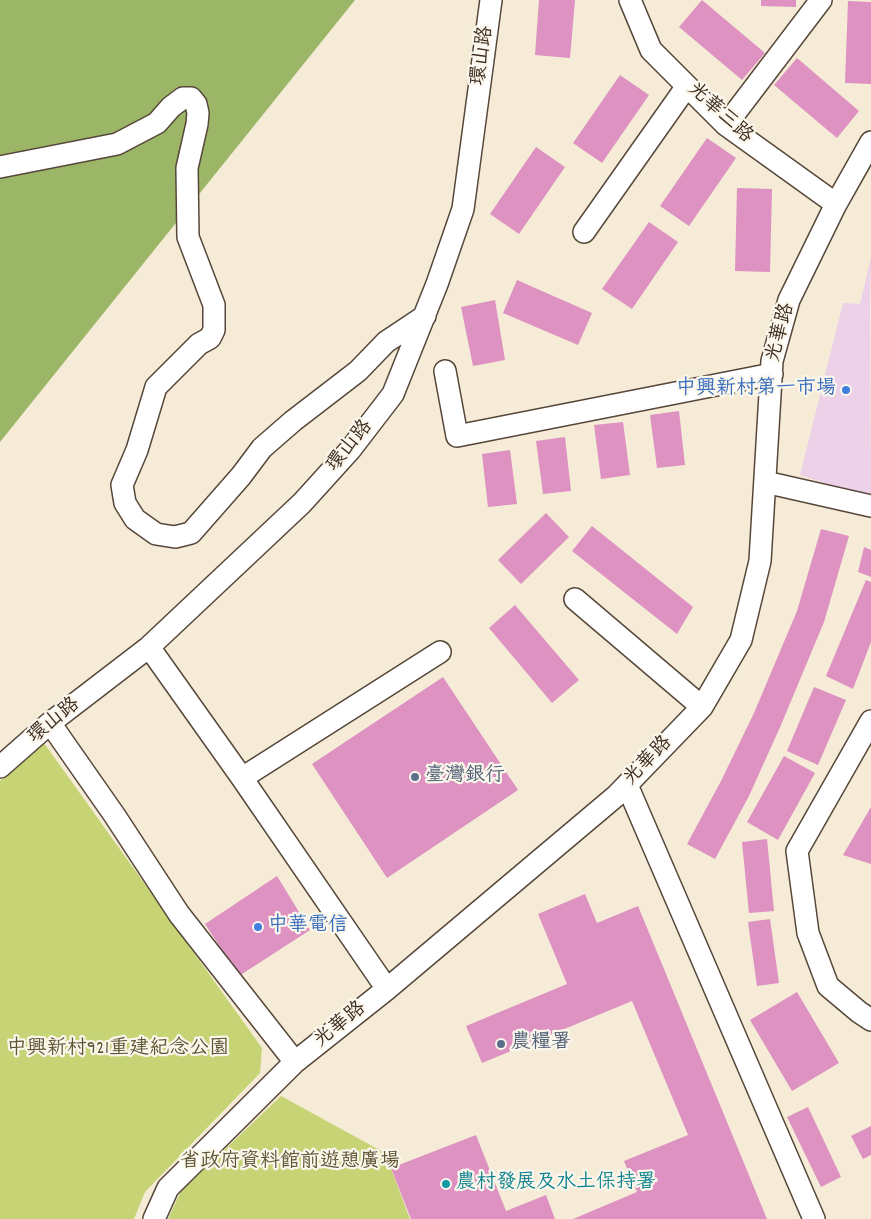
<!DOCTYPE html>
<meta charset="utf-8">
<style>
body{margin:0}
canvas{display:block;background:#f5ebd6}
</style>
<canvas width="871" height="1219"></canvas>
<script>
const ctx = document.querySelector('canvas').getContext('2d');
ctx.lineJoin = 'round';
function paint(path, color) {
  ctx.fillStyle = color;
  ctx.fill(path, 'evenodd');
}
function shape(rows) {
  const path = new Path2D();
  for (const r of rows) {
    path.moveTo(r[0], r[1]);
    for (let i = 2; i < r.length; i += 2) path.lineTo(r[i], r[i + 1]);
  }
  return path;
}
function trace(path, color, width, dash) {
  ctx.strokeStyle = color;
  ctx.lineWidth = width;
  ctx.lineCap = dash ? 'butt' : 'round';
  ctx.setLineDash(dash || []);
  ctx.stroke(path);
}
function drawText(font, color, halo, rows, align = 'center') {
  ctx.font = font + ' Dekko,"LXGW WenKai TC",sans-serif';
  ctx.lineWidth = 4.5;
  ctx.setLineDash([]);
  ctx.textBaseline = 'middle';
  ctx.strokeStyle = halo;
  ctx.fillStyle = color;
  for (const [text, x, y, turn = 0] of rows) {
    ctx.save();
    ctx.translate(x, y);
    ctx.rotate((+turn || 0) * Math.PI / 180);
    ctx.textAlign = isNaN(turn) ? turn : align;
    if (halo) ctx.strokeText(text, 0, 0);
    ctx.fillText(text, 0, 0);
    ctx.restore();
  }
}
const built = shape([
 [871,257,870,305,871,498,800,475,843,303,860,304]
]);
const green = shape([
 [44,743,262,1048,260,1073,145,1192,134,1219,0,1219,0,781],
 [281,1096,385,1153,410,1219,168,1219,181,1191]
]);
const forest = shape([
 [0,0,355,0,0,442]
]);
const building = shape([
 [539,0,575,0,570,58,535,55],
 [702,0,765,53,742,80,679,27],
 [761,0,796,0,796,7,761,6],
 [848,1,871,2,871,84,845,83],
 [797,58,859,111,837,138,774,85],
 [620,75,649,95,602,163,573,143],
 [707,138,736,158,689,226,660,206],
 [536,147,565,167,519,234,490,214],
 [737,188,772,189,770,272,735,271],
 [649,222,678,242,632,309,602,289],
 [517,280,592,313,578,345,503,313],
 [495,300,505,360,473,366,461,307],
 [679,411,685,465,657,468,650,415],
 [623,422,630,475,601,479,594,425],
 [565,437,571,491,543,494,536,441],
 [510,450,517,504,488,507,482,454],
 [546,513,569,537,521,584,498,560],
 [592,526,693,607,677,634,572,551],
 [821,529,849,536,824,622,781,725,749,796,715,859,687,844,721,781,754,713,797,611],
 [864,547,871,550,871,577,858,572],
 [866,580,871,582,871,642,853,689,826,676],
 [515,605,579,680,552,703,489,628],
 [443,677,518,790,387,878,312,764],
 [814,687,846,700,818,765,787,751],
 [784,756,815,773,778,840,747,822],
 [871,807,871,864,843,855],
 [767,839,774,911,749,913,742,842],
 [277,876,310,930,239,976,205,924],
 [585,894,597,923,638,906,767,1219,573,1219,637,1192,624,1161,688,1135,632,1001,482,1063,466,1026,567,984,538,914],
 [770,919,779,983,757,986,748,922],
 [797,992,839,1063,792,1091,750,1020],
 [808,1107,841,1177,821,1187,787,1117],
 [871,1126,871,1155,863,1159,851,1136],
 [476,1135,506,1211,546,1195,555,1219,411,1219,391,1168]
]);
const minor = shape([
 [630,0,651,50,726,125,836,204],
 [726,125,821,0],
 [0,167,117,144,157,123,171,107,183,98,191,98,196,104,198,113,197,124,187,168,188,237,214,305,214,330,210,338,199,344,156,387,137,450,122,485,125,503,135,519,156,534,175,537,191,533,241,476,262,448,293,421,358,371,386,342,425,316],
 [584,232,687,86],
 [445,371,457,436,772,374],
 [765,482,871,506],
 [575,599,702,707],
 [149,647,242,778,387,989],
 [871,721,797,851,808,933,828,986,859,1012,871,1020],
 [50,723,115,816,179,914,295,1062],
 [0,767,50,723,149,647,302,503,350,450,393,394,437,284,463,209,491,0],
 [242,778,440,652],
 [627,785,814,1219],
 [154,1219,168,1188,295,1062,387,989,616,796,702,707,741,640,760,561,772,361,789,300,836,204,871,142]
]);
const markers = [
 [846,390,5,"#3f7fe0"],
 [415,777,5,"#5c6f8a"],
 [258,927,5,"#3f7fe0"],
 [501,1044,5,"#5c6f8a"],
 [446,1184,5,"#0f9aa8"]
];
const streetNames = [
 ["環山路",484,56,-82],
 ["光華三路",719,114,42],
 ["光華路",782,333,-75],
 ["環山路",351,447,-51],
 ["環山路",55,722,-39],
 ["光華路",649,762,-46],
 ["光華路",341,1026,-39]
];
const shopNames = [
 ["中興新村第一市場",836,390],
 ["中華電信",268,927,"left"]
];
const serviceNames = [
 ["臺灣銀行",425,777],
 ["農糧署",511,1044]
];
const parkNames = [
 ["中興新村921重建紀念公園",118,1050],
 ["省政府資料館前遊憩廣場",290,1163]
];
const cultureNames = [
 ["農村發展及水土保持署",456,1184]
];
paint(built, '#ecd1e9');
paint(green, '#c6d476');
paint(forest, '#9cb667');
paint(building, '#dd92c2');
trace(minor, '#57473a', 24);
trace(minor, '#fff', 21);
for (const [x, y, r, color] of markers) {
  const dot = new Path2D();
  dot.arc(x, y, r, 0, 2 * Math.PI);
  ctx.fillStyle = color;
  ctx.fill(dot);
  trace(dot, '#fbf7ec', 2);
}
drawText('20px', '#3b2a1e', '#fbf7ec', streetNames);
drawText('20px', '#366cbe', '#fbf7ec', shopNames, 'right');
drawText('20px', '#4e5e75', '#fbf7ec', serviceNames, 'left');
drawText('20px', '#5e5434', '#fbf7ec', parkNames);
drawText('20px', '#0d838f', '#fbf7ec', cultureNames, 'left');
</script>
